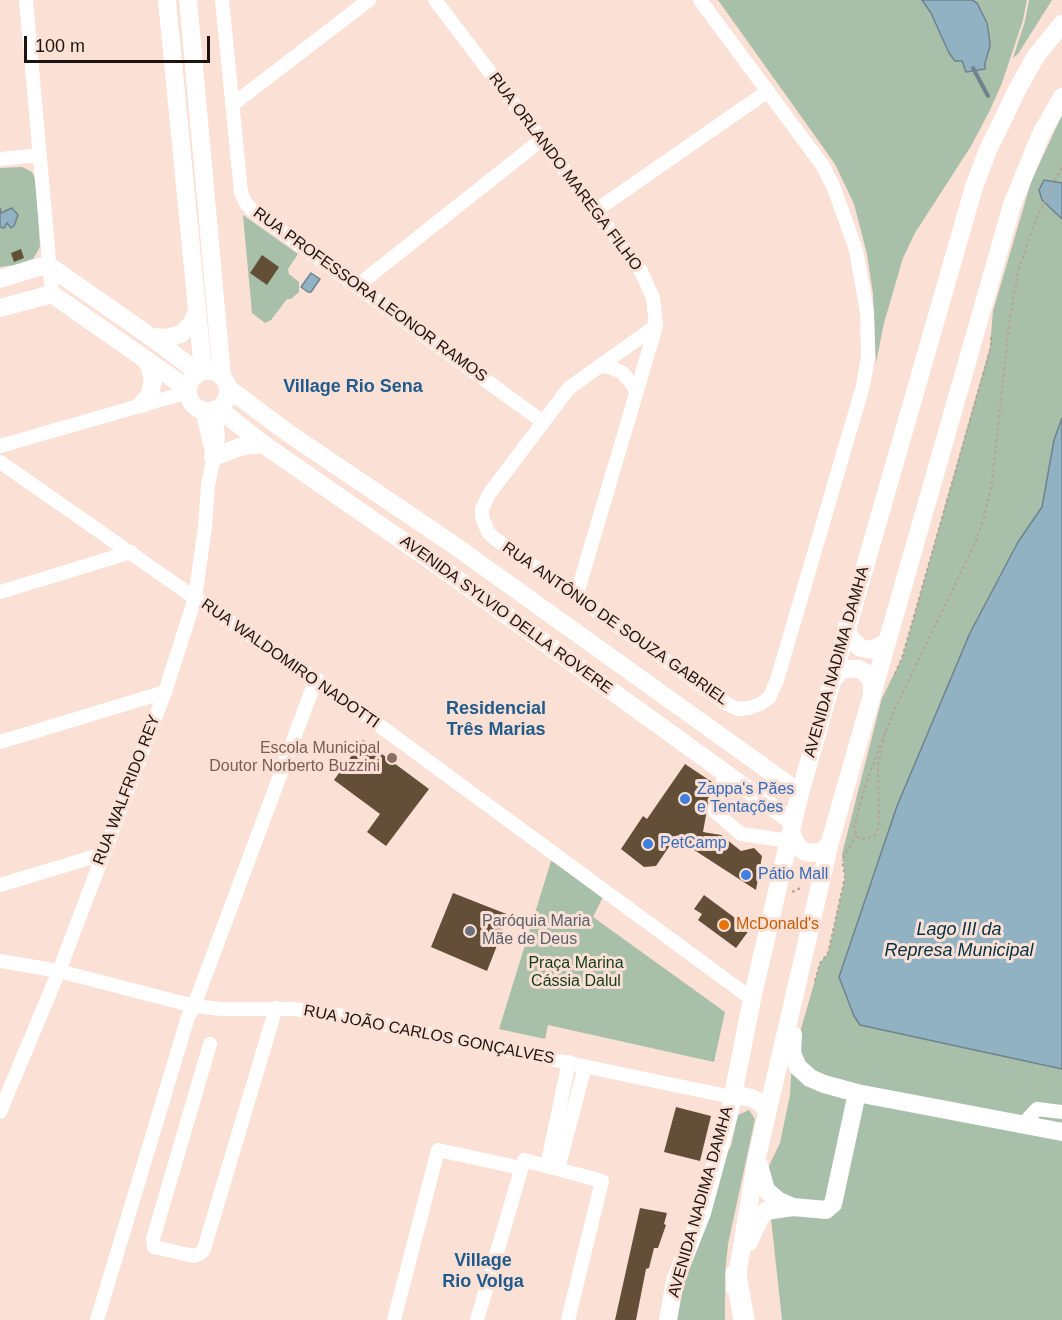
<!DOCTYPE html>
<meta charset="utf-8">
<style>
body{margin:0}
#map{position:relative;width:1062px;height:1320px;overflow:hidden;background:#fbe0d5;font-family:Helvetica,sans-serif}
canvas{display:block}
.scale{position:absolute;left:24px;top:36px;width:186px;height:27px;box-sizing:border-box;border:3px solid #1d1410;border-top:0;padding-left:8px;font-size:18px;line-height:21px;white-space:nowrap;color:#1d1410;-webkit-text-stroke:4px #fbe0d5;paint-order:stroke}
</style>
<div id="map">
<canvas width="1062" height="1320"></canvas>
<div class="scale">100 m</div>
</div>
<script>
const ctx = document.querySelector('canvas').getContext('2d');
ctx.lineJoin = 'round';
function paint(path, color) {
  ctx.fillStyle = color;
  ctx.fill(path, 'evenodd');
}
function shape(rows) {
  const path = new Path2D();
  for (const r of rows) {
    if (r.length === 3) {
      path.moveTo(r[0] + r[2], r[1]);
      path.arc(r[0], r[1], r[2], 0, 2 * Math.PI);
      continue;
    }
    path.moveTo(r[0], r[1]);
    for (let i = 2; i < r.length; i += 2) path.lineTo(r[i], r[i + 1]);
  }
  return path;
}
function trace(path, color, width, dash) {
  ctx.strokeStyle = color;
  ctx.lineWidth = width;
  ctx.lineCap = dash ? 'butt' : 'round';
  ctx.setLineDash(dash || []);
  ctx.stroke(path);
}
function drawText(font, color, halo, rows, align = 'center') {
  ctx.font = font + ' Helvetica,sans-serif';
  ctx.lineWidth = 6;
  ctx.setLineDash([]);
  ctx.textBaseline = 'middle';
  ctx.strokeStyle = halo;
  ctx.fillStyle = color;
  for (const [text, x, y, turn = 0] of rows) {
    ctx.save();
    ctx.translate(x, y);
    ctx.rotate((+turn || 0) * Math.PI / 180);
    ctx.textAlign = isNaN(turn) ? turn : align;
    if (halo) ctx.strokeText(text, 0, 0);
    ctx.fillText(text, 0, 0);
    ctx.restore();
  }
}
const green = shape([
 [718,0,1027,0,1023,20,1002,83,990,110,971,146,915,233,903,258,884,323,876,363,873,294,867,254,854,204,835,164],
 [1029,0,1052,0,1018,54,1013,58,1025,21],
 [1062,115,1062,183,1044,180,1042,200,1062,219,1062,418,1054,441,1042,507,1018,542,970,633,897,806,839,977,860,1025,1062,1069,1062,1320,782,1320,766,1172,780,1143,790,1095,792,1060,820,963,828,953,845,877,842,854,882,698,902,658,990,347,993,311,1031,182],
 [22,167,32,172,36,180,40,247,33,259,14,265,0,267,0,168],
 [243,215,298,254,288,269,289,274,299,282,299,292,291,299,287,299,271,320,265,323,252,313],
 [552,858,603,897,593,917,725,1012,714,1062,548,1025,545,1039,499,1029],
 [749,1110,755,1119,728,1244,725,1274,725,1320,673,1320,675,1310,722,1160,731,1146,738,1115]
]);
const water = shape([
 [922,0,972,0,977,3,987,23,989,35,990,46,985,63,985,69,966,72,962,61,955,61,949,53,931,13,922,0],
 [1044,180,1062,183,1062,219,1042,200,1039,190,1044,180],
 [0,208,1,213,12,208,18,215,14,226,11,228,7,223,4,228,0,227,0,208],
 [311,273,320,279,311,292,308,292,301,287,311,273],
 [1062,418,1062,1069,860,1025,854,1016,839,977,897,806,970,633,1018,542,1042,507,1054,440,1062,418]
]);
const stream = shape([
 [973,68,988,96]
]);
const building = shape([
 [21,249,24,258,14,262,11,253],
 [262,255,279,267,267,285,250,273],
 [363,740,429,789,386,846,367,832,380,814,334,780],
 [685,764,712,782,703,832,721,835,741,851,754,848,762,856,756,890,691,848,692,845,677,835,656,866,644,867,621,849,643,816,647,819],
 [453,893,509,915,487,971,431,947],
 [704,895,750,929,736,948,698,920,702,914,694,909],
 [676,1107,711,1116,700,1161,664,1152],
 [640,1208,667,1213,664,1224,666,1225,658,1248,654,1248,649,1268,646,1269,636,1320,615,1320]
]);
const path = shape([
 [895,674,902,658,991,347,991,337],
 [885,733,878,763,879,820,878,828,874,836,862,839,856,836,854,827,866,783,885,733,893,713,976,541,984,517,992,483,1010,316,1019,268,1034,224,1062,166],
 [843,858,856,836],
 [792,892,803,887],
 [815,981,820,963,828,953,845,877,842,860]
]);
const minor = shape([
 [26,0,52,294],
 [222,0,241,192,245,202,252,210,543,422],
 [435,0,641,271,653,298,656,326,576,597],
 [232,105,369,0],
 [0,159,40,155],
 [595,211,768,91],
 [357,286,541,140],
 [656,326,569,388,489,494,482,509,482,517,488,532,494,538,727,704,738,709,749,708,760,704,769,698,777,680,863,386,868,356,867,312,856,250,834,188,823,166,700,0],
 [600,366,610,367,623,373,637,391],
 [202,410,212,452],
 [0,446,188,392],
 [0,462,195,598,316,679,752,999],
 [0,592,131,552],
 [0,742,165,692],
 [725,773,715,812,741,834,789,841],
 [0,885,103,854],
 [0,961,59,971,194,1006,221,1009,294,1009,343,1016,732,1097],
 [210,1044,153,1239,154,1247,194,1256,201,1253,204,1249,276,1008],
 [0,1112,59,971,165,692,195,598,205,527,208,485,218,438,215,410],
 [1023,1124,1037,1109,1062,1112],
 [547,1166,569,1062],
 [558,1169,585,1066],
 [97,1320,188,1017,194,1006,316,679],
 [394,1320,438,1150,521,1168],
 [477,1320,524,1160,602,1181,568,1320]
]);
const major = shape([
 [167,0,203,371],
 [188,0,222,376],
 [0,279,39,267,49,266,151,337,199,373],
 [0,308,52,294,188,389],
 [151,337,167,338,181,334,192,323,196,314],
 [208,391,20],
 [228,388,288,433,451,543,800,793],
 [142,404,149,396,153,382,150,367,146,360],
 [218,408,263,444,436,564,793,822],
 [213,457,243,446,263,444],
 [847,626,849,637,861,648,872,650,887,642],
 [832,680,843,669,859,669,865,672,872,682,872,694],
 [791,833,798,847,805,852,815,853,824,851,830,842],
 [793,1035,792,1053,798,1067,810,1078,824,1084,857,1093,1062,1132],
 [732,1097,742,1096,752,1098,761,1103,768,1111],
 [759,1165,766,1190,779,1201,793,1207],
 [749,1242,760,1218,766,1211,793,1207,826,1210,833,1204,857,1093],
 [735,1288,757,1157,830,842,1012,205,1041,134,1062,97],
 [668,1320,675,1281,702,1213,730,1110,752,999,800,793,974,187,988,150,1018,88,1036,56,1062,24]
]);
const highway = shape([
 [736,1274,744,1320]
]);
const markers = [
 [392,758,6,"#8d6e63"],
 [685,799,6,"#3f7fe0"],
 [648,844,6,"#3f7fe0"],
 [746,875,6,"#3f7fe0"],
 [724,925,6,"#e8710a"],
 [470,931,6,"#6b7280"]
];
const streetNames = [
 ["RUA ORLANDO MAREGA FILHO",565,172,53],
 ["RUA PROFESSORA LEONOR RAMOS",370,295,36],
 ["AVENIDA SYLVIO DELLA ROVERE",506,615,36],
 ["RUA ANTÔNIO DE SOUZA GABRIEL",615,624,35],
 ["AVENIDA NADIMA DAMHA",837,662,-74],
 ["RUA WALDOMIRO NADOTTI",290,664,35],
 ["RUA WALFRIDO REY",127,790,-69],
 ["RUA JOÃO CARLOS GONÇALVES",429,1035,11],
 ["AVENIDA NADIMA DAMHA",701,1202,-74]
];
const educationNames = [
 ["Escola Municipal",380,749],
 ["Doutor Norberto Buzzini",380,767]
];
const shopNames = [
 ["Zappa's Pães",697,790],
 ["e Tentações",697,808],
 ["PetCamp",660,844],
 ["Pátio Mall",758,875]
];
const worshipNames = [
 ["Paróquia Maria",482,922],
 ["Mãe de Deus",482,940]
];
const foodNames = [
 ["McDonald's",736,925]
];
const parkNames = [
 ["Praça Marina",576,964],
 ["Cássia Dalul",576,982]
];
const neighbourhoodNames = [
 ["Village Rio Sena",353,387],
 ["Residencial",496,709],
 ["Três Marias",496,730],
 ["Village",483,1261],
 ["Rio Volga",483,1282]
];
const waterNames = [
 ["Lago III da",959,930],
 ["Represa Municipal",959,951]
];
paint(green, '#a8bfa9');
paint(water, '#91b2c3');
trace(water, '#6e838d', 1.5);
trace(stream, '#6e838d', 4);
paint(building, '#634f38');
trace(path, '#b7a299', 2, [3, 3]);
trace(minor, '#fff', 14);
trace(major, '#fff', 18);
trace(highway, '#fff', 21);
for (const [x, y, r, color] of markers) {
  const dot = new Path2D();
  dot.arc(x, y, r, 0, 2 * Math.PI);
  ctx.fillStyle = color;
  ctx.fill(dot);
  trace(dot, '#fbe0d5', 2);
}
drawText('16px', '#1d1410', '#fbe0d5', streetNames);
drawText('16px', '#785e54', '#fbe0d5', educationNames, 'right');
drawText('16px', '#366cbe', '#fbe0d5', shopNames, 'left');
drawText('16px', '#5b616d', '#fbe0d5', worshipNames, 'left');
drawText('16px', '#c56008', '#fbe0d5', foodNames, 'left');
drawText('16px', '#123b19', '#fbe0d5', parkNames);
drawText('bold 18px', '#215b8c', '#fbe0d5', neighbourhoodNames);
drawText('italic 18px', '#003144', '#fbe0d5', waterNames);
</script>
